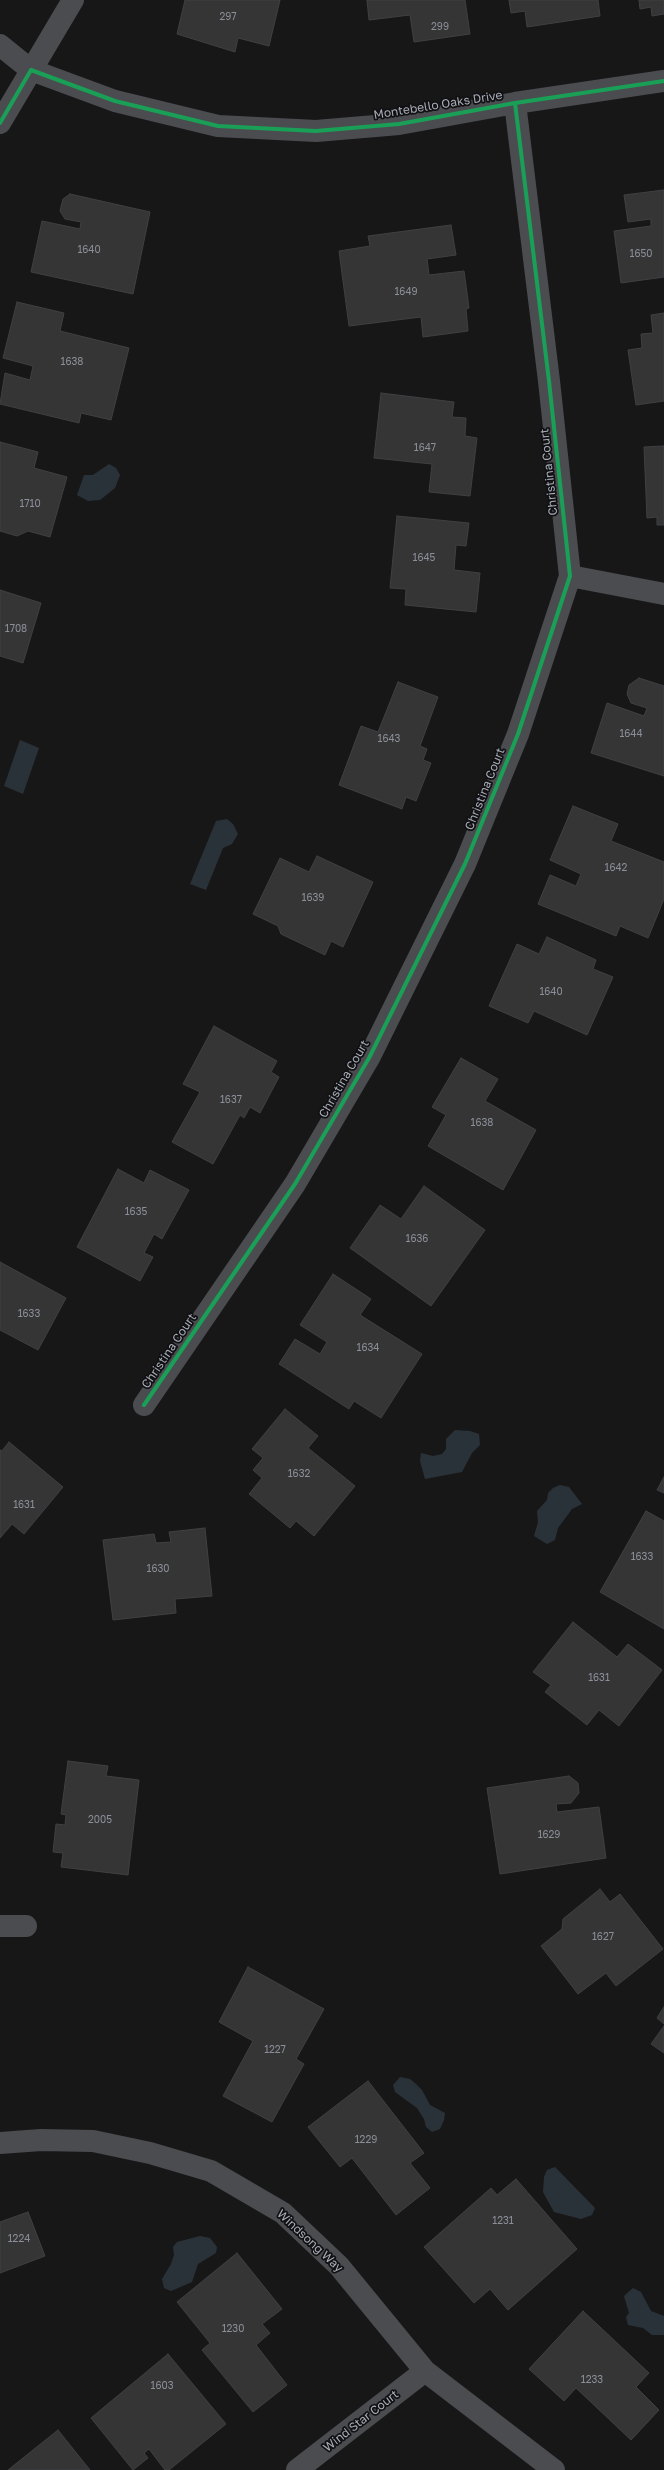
<!DOCTYPE html>
<style>
body{margin:0}
canvas{display:block;background:#171717}
</style>
<canvas width="664" height="2470"></canvas>
<script>
const ctx = document.querySelector('canvas').getContext('2d');
ctx.lineJoin = 'round';
function paint(path, color) {
  ctx.fillStyle = color;
  ctx.fill(path, 'evenodd');
}
function shape(rows) {
  const path = new Path2D();
  for (const r of rows) {
    path.moveTo(r[0], r[1]);
    for (let i = 2; i < r.length; i += 2) path.lineTo(r[i], r[i + 1]);
  }
  return path;
}
function trace(path, color, width, dash) {
  ctx.strokeStyle = color;
  ctx.lineWidth = width;
  ctx.lineCap = dash ? 'butt' : 'round';
  ctx.setLineDash(dash || []);
  ctx.stroke(path);
}
function drawText(font, color, halo, rows, align = 'center') {
  ctx.font = font + ' "Golos Text",sans-serif';
  ctx.lineWidth = 3.5;
  ctx.setLineDash([]);
  ctx.textBaseline = 'middle';
  ctx.strokeStyle = halo;
  ctx.fillStyle = color;
  for (const [text, x, y, turn = 0] of rows) {
    ctx.save();
    ctx.translate(x, y);
    ctx.rotate((+turn || 0) * Math.PI / 180);
    ctx.textAlign = isNaN(turn) ? turn : align;
    if (halo) ctx.strokeText(text, 0, 0);
    ctx.fillText(text, 0, 0);
    ctx.restore();
  }
}
const water = shape([
 [109,464,116,468,120,475,115,488,100,500,88,501,77,495,84,475,93,475],
 [20,740,39,748,23,794,4,786],
 [227,819,233,824,238,834,232,844,223,848,206,890,190,884,216,821],
 [455,1430,470,1431,479,1434,480,1445,472,1453,462,1472,425,1479,420,1461,421,1453,433,1456,442,1454,446,1449,446,1439],
 [560,1485,569,1487,582,1504,572,1509,558,1528,555,1540,547,1544,534,1536,538,1522,537,1511,547,1500,548,1493,553,1488],
 [400,2077,410,2079,416,2084,422,2090,430,2105,445,2113,444,2120,440,2129,432,2132,426,2127,424,2119,417,2108,395,2092,393,2085],
 [555,2167,595,2208,592,2215,581,2219,554,2212,543,2192,544,2177,547,2170],
 [200,2236,210,2238,217,2247,216,2253,198,2264,192,2282,171,2291,164,2288,162,2279,171,2264,174,2255,173,2247,177,2242],
 [633,2288,641,2292,651,2311,664,2316,664,2335,652,2335,643,2328,628,2325,626,2317,629,2313,624,2296]
]);
const building = shape([
 [185,0,280,0,269,46,238,38,235,52,177,34,185,0],
 [367,0,465,0,470,34,414,42,410,15,369,20,367,0],
 [509,0,598,0,600,16,527,27,525,11,511,13,509,0],
 [639,0,664,0,664,14,652,16,651,7,640,9,639,0],
 [664,190,664,277,621,283,614,231,651,226,651,219,628,222,624,195,664,190],
 [70,194,150,212,133,294,31,272,42,221,80,229,81,222,65,219,60,211,63,199,70,194],
 [451,225,456,255,427,259,429,275,464,271,469,308,466,309,468,331,423,337,421,317,349,326,339,251,370,246,368,236,451,225],
 [17,302,64,313,60,331,129,348,111,420,81,413,79,423,0,404,5,373,30,380,33,366,3,358,17,302],
 [664,313,664,401,636,405,628,350,642,348,641,334,653,333,651,315,664,313],
 [381,393,454,402,452,417,466,418,465,436,477,438,470,496,429,492,432,464,374,458,381,393],
 [0,442,38,452,34,468,67,477,50,537,28,531,17,536,0,531,0,442],
 [664,446,664,525,657,525,657,517,647,518,644,447,664,446],
 [397,516,469,523,466,546,456,545,454,570,480,573,476,612,405,605,406,589,390,588,397,516],
 [0,590,41,603,23,663,0,656,0,590],
 [639,678,664,686,664,776,591,753,607,703,644,716,647,708,631,703,627,694,629,685,639,678],
 [398,682,438,697,420,746,427,749,423,760,431,763,416,801,406,797,402,809,339,785,361,726,378,732,398,682],
 [573,806,618,824,611,841,664,862,664,899,648,938,620,926,616,936,538,904,550,875,576,886,581,874,550,860,573,806],
 [317,856,373,882,343,947,331,941,325,955,281,934,278,926,253,914,280,858,309,872,317,856],
 [547,937,596,960,593,969,613,977,587,1035,534,1011,528,1023,489,1006,517,944,539,954,547,937],
 [214,1026,277,1061,271,1072,279,1077,260,1113,250,1107,244,1118,240,1115,213,1164,172,1142,200,1092,183,1084,214,1026],
 [461,1058,498,1079,485,1101,536,1130,503,1190,428,1146,446,1115,432,1107,461,1058],
 [118,1169,144,1183,150,1170,189,1190,162,1239,154,1234,144,1253,153,1257,140,1281,77,1247,118,1169],
 [424,1186,485,1230,431,1306,350,1248,380,1205,401,1219,424,1186],
 [0,1262,66,1298,38,1350,0,1330,0,1262],
 [333,1274,371,1299,360,1315,422,1354,381,1418,354,1401,349,1409,279,1364,295,1339,320,1354,327,1342,300,1325,333,1274],
 [285,1409,318,1436,308,1448,355,1486,314,1536,296,1521,290,1528,249,1494,262,1478,253,1470,263,1458,252,1449,285,1409],
 [9,1442,63,1487,24,1534,12,1524,0,1538,0,1450,2,1451,9,1442],
 [664,1477,664,1493,657,1490,664,1477],
 [646,1511,664,1521,664,1629,600,1592,646,1511],
 [205,1528,212,1596,175,1599,176,1613,113,1620,103,1540,154,1534,156,1543,171,1542,169,1532,205,1528],
 [573,1622,617,1657,628,1644,662,1670,619,1726,599,1710,587,1725,545,1692,551,1685,533,1672,573,1622],
 [68,1761,108,1766,106,1776,139,1780,128,1875,61,1867,63,1853,53,1852,56,1824,65,1825,66,1815,61,1814,68,1761],
 [569,1776,578,1783,579,1793,571,1803,556,1804,557,1812,599,1807,606,1858,500,1874,487,1788,569,1776],
 [600,1889,610,1902,620,1894,663,1949,616,1986,606,1973,578,1994,541,1946,562,1929,563,1919,600,1889],
 [248,1967,324,2009,296,2059,304,2064,272,2122,223,2096,253,2041,219,2022,248,1967],
 [664,2007,664,2024,657,2018,664,2007],
 [664,2026,664,2053,651,2044,664,2026],
 [368,2081,424,2153,410,2163,430,2188,396,2215,352,2158,340,2167,308,2127,368,2081],
 [516,2179,577,2249,508,2310,490,2289,474,2303,424,2247,491,2188,497,2195,516,2179],
 [28,2212,45,2256,0,2273,0,2222,28,2212],
 [237,2253,282,2309,262,2324,270,2333,256,2345,287,2385,253,2412,202,2350,210,2343,177,2302,237,2253],
 [583,2311,649,2373,636,2387,659,2410,631,2440,576,2388,564,2401,529,2369,583,2311],
 [168,2354,226,2424,169,2470,165,2470,149,2449,144,2453,148,2458,133,2470,91,2418,168,2354],
 [58,2430,90,2470,8,2470,58,2430]
]);
const street = shape([
 [0,45,31,70,115,101,218,126,316,131,399,124,515,103,664,81],
 [0,123,73,0],
 [570,576,664,594],
 [144,1405,295,1184,369,1058,465,864,518,734,570,576,549,381,515,103],
 [0,1926,26,1926],
 [0,2143,41,2140,93,2141,150,2153,211,2171,283,2213,339,2266,425,2371,554,2470],
 [297,2470,425,2371]
]);
const cycleway = shape([
 [0,123,31,70,115,101,218,126,316,131,399,124,515,103,664,81],
 [144,1405,295,1184,369,1058,465,864,518,734,570,576,549,381,515,103]
]);
const numberNames = [
 ["297",228,17],
 ["299",440,27],
 ["1640",89,250],
 ["1650",641,254],
 ["1649",406,292],
 ["1638",72,362],
 ["1647",425,448],
 ["1710",30,504],
 ["1645",424,558],
 ["1708",16,629],
 ["1644",631,734],
 ["1643",389,739],
 ["1642",616,868],
 ["1639",313,898],
 ["1640",551,992],
 ["1637",231,1100],
 ["1638",482,1123],
 ["1635",136,1212],
 ["1636",417,1239],
 ["1633",29,1314],
 ["1634",368,1348],
 ["1632",299,1474],
 ["1631",24,1505],
 ["1633",642,1557],
 ["1630",158,1569],
 ["1631",599,1678],
 ["2005",100,1820],
 ["1629",549,1835],
 ["1627",603,1937],
 ["1227",275,2050],
 ["1229",366,2140],
 ["1231",503,2221],
 ["1224",19,2239],
 ["1230",233,2329],
 ["1233",592,2380],
 ["1603",162,2386]
];
const streetNames = [
 ["Montebello Oaks Drive",438,105,-9],
 ["Christina Court",549,472,-96],
 ["Christina Court",485,789,-68],
 ["Christina Court",344,1079,-60],
 ["Christina Court",169,1351,-56],
 ["Windsong Way",310,2241,43],
 ["Wind Star Court",361,2421,-38]
];
paint(water, '#2a3239');
paint(building, '#353536');
trace(building, '#3f4043', 1);
trace(street, '#4b4c50', 22);
trace(cycleway, '#1a9f57', 4);
drawText('10px', '#8b8f98', null, numberNames);
drawText('12px', '#a8adb8', '#111113', streetNames);
</script>
